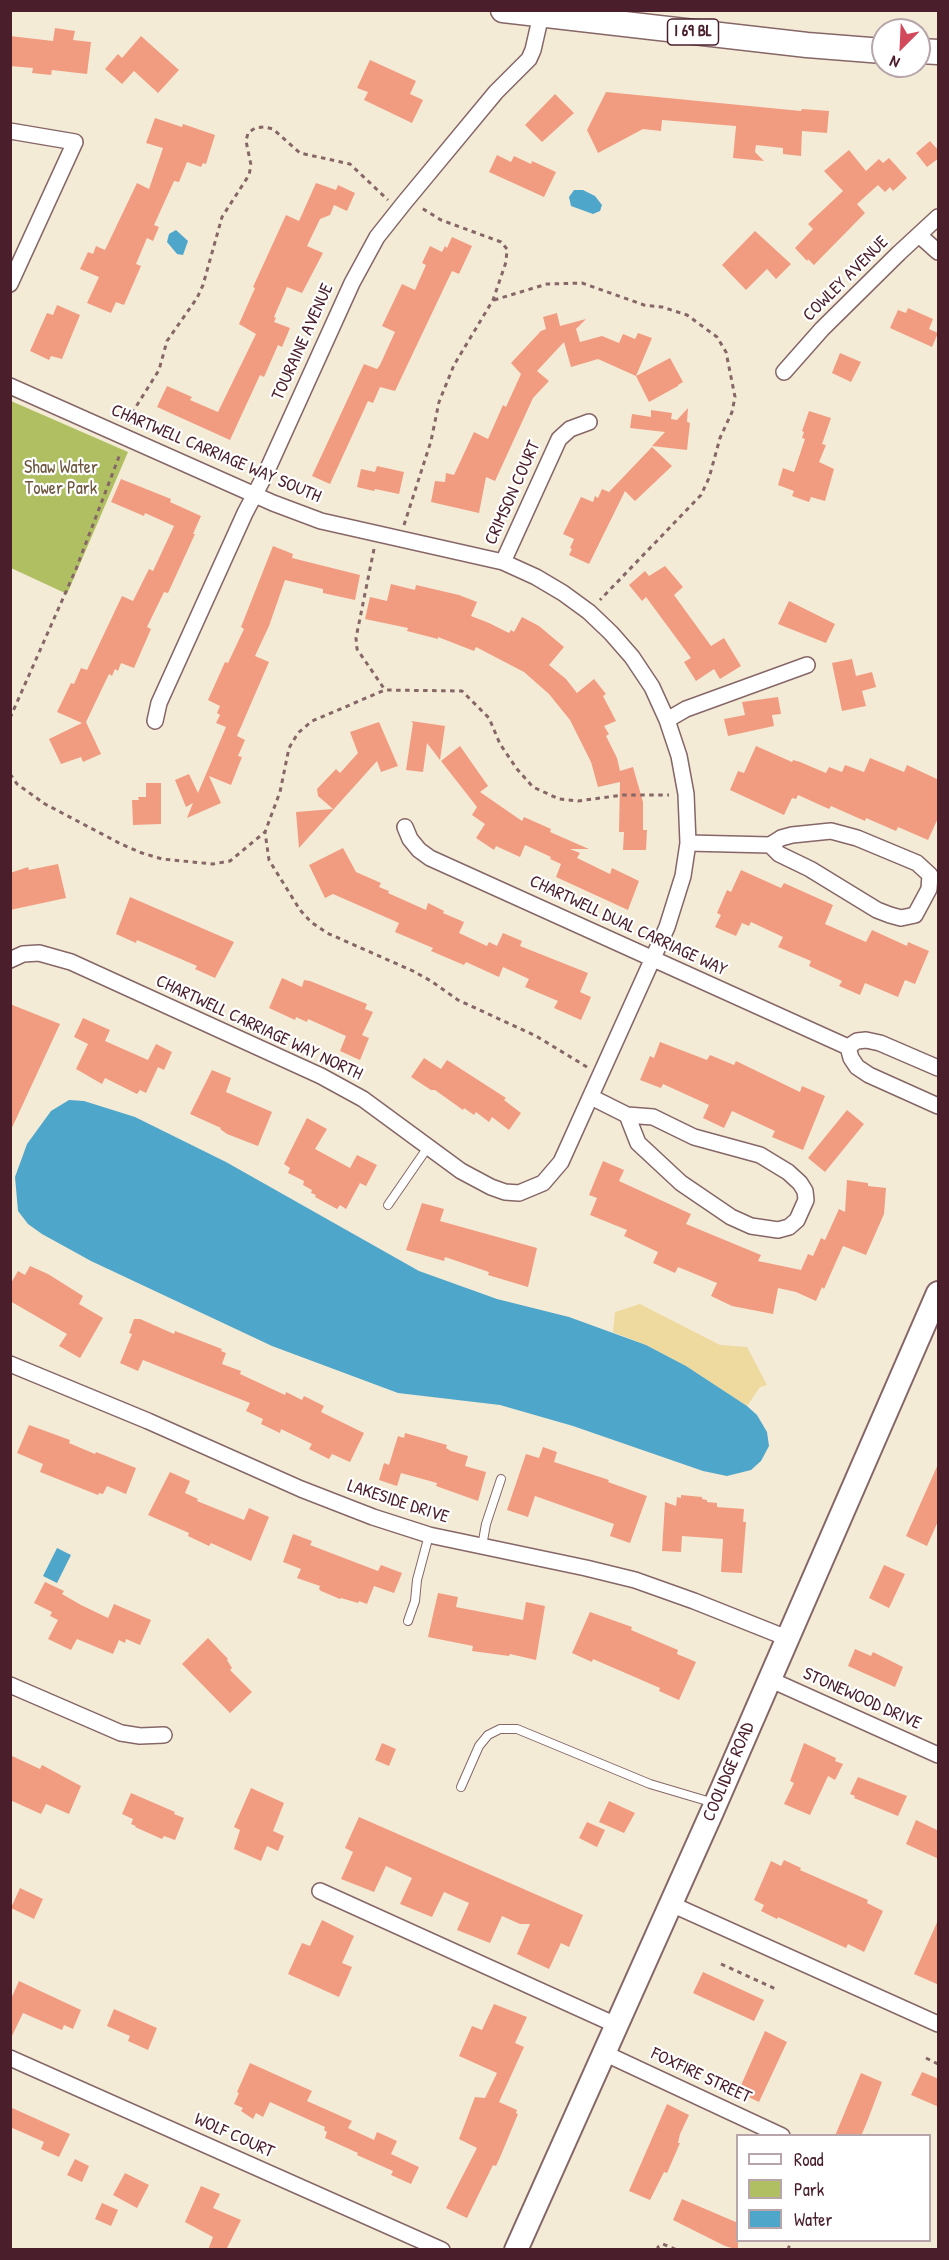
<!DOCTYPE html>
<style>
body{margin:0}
#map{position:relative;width:949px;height:2260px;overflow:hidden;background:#f4ebd6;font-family:"Patrick Hand",sans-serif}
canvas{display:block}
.frame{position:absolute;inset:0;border:12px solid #4a1f2b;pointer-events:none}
.legend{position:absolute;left:736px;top:2134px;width:195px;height:108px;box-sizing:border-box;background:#fff;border:2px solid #b7a5aa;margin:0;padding:8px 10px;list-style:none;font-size:18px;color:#4a1f2b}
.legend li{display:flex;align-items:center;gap:12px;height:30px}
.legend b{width:30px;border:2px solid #b7a5aa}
.north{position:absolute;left:871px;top:18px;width:60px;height:60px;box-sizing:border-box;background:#fff;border:2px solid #b7a5aa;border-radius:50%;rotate:204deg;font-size:16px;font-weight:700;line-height:24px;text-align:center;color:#4a1f2b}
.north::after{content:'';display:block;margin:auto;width:21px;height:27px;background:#d1495b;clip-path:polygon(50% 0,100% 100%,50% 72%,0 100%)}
</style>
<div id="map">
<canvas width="949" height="2260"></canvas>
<div class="frame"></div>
<ul class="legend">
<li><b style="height:8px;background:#fff"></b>Road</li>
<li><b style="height:16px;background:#b0bf62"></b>Park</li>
<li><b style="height:16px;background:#4ea6cb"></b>Water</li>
</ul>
<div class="north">N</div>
</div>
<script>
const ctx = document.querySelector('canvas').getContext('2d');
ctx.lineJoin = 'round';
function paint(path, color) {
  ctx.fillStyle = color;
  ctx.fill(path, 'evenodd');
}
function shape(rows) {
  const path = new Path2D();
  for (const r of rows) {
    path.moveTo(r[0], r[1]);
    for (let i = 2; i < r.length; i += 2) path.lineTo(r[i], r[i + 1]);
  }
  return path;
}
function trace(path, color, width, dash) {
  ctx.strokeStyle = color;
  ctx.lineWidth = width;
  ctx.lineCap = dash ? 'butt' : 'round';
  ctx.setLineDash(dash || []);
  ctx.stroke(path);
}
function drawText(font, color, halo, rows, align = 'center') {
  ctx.font = font + ' "Patrick Hand",sans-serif';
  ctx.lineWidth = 4.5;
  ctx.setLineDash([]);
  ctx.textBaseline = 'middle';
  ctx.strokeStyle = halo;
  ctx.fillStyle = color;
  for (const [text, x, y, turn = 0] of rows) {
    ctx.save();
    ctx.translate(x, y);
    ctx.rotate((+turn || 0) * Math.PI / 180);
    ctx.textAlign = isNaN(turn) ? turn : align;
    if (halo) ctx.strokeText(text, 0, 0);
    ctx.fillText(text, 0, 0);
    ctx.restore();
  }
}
const green = shape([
 [11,401,128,452,67,594,11,568]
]);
const sand = shape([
 [640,1304,720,1345,747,1347,767,1385,760,1387,747,1406,686,1366,646,1345,613,1332,615,1312]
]);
const water = shape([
 [574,190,583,190,595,196,602,205,600,211,593,214,571,206,569,197],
 [176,230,188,241,183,255,177,254,167,242,169,234],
 [69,1100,84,1101,135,1117,226,1162,419,1271,497,1299,569,1317,646,1345,686,1366,747,1406,757,1415,767,1432,769,1446,761,1461,751,1470,727,1476,703,1471,573,1426,500,1405,398,1393,272,1346,91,1261,42,1234,28,1224,18,1211,15,1177,27,1144,51,1111],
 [57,1548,71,1555,57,1583,43,1576]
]);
const building = shape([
 [55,28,75,31,73,40,91,42,87,74,52,70,51,75,32,73,33,68,10,66,10,36,53,41],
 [141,36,179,70,158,93,134,71,122,84,105,69,118,54,122,58],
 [370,60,416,81,410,94,423,100,412,123,364,100,368,92,357,88],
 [606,92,801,111,802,109,829,111,827,133,802,131,801,156,783,154,783,148,756,145,755,152,764,161,733,158,736,126,662,120,661,131,643,129,598,153,587,130],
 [555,94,574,113,542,142,525,125],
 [155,118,182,127,183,124,215,135,206,164,203,163,201,167,187,162,179,182,174,181,154,225,159,227,153,241,147,238,136,264,141,266,124,305,116,302,111,313,87,303,99,277,80,269,88,252,93,254,96,246,105,250,137,183,149,189,163,148,146,143],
 [930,141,939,151,939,158,927,167,916,153],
 [849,150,866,171,879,159,883,163,889,158,907,178,893,191,890,187,885,192,878,185,857,204,865,213,814,265,808,259,807,261,795,248,813,229,808,224,843,191,824,171],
 [497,155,511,162,514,156,531,164,532,161,556,172,544,197,489,172],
 [316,183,336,190,338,185,355,193,347,211,334,205,330,215,320,219,307,246,323,253,302,293,287,287,274,317,276,318,274,322,290,328,282,347,278,345,264,377,260,375,230,440,157,407,167,386,192,397,190,400,218,412,256,334,239,324,255,288,253,287,286,215,299,221],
 [755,231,791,264,776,279,767,269,746,290,722,265],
 [452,237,472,246,459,274,452,271,395,391,380,387,373,403,368,401,330,484,312,476,364,364,377,369,380,365,395,332,382,326,402,284,415,290,426,265,422,263,430,246,442,252,445,246,447,248],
 [57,305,80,315,62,359,51,356,49,360,30,351,47,313,53,315],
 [908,308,933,319,929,329,938,333,932,347,890,328,898,310,906,313],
 [557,313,560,326,586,319,576,329,580,342,602,336,619,343,623,334,635,339,638,333,652,338,636,376,598,359,571,367,564,342,537,371,549,381,533,398,495,481,486,477,479,513,431,502,435,481,445,482,446,473,454,475,474,432,488,439,503,405,506,407,521,374,511,363,541,331,546,329,543,317],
 [840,353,861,362,851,382,832,373],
 [670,358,683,382,678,385,678,386,649,402,636,376],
 [688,408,687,422,690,423,687,450,652,446,665,432,630,428,632,414,651,417,651,410,672,413,671,419,677,420],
 [809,411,831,418,822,444,826,445,819,462,834,469,825,501,811,497,809,502,792,496,794,491,778,485,783,468,794,472,805,439,802,438,804,432,802,431],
 [652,447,672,466,635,501,625,491,589,564,569,555,572,549,570,548,574,539,563,534,581,497,593,502,595,496,598,498,602,489,609,492],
 [377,466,404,472,399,494,375,489,374,491,357,487,361,469,375,472],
 [121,479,171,499,170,502,201,516,193,534,195,534,168,593,164,592,147,627,151,629,134,668,121,663,118,671,115,669,112,676,109,674,86,722,101,754,83,762,81,757,61,764,49,739,82,723,57,712,71,683,74,684,81,668,87,670,122,596,133,601,149,569,153,571,174,526,145,513,144,516,111,502],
 [273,546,293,554,292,558,360,575,355,600,323,593,323,589,285,580,269,626,255,656,269,662,237,736,245,740,238,756,242,757,231,785,209,776,221,803,187,818,193,803,186,807,175,780,189,774,198,793,226,727,216,723,220,715,217,713,220,706,208,700,225,662,228,663,244,629,241,627],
 [665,566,683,587,674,595,711,646,724,638,741,666,720,679,714,669,696,681,684,662,691,658,646,597,642,601,629,585,645,571,649,576],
 [391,584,415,590,416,585,459,595,477,602,471,616,489,623,509,633,511,630,514,632,522,617,539,626,564,647,549,665,566,679,577,693,594,679,606,694,603,696,616,721,604,726,609,734,606,736,617,758,620,771,633,767,643,802,643,830,647,830,646,850,623,850,624,832,619,832,620,782,598,787,591,762,570,720,549,694,524,672,476,647,474,651,438,637,438,639,407,631,408,628,365,619,370,597,387,601],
 [789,601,835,624,826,643,778,624],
 [852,659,856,676,872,672,876,687,862,691,866,706,842,711,832,663],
 [778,697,781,714,772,715,774,726,728,736,724,719,745,715,742,702],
 [411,721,445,726,440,760,427,743,423,772,406,770,413,723],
 [379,722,398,766,381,772,377,761,299,848,296,812,333,809,318,796,317,789,336,769,340,773,358,753,350,732],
 [460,746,488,786,480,792,522,821,524,817,551,829,550,832,589,849,570,849,580,853,577,858,610,874,612,868,639,881,628,910,556,877,561,864,550,859,551,857,525,845,520,857,496,846,494,850,476,838,485,824,472,815,477,807,441,761],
 [756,746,792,762,793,760,800,762,826,773,829,767,842,772,845,765,864,772,870,758,904,772,907,765,939,780,939,816,928,840,898,827,896,831,866,818,865,821,831,806,829,809,798,795,796,799,792,798,784,815,730,790,738,771,744,773],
 [146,783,161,783,161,824,133,825,132,800,139,800,138,797,146,797],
 [343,848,356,872,381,883,379,887,389,891,388,893,426,910,428,903,444,911,443,913,464,922,459,933,487,946,489,942,497,946,503,933,522,941,520,946,588,973,580,992,591,997,581,1020,554,1008,558,1001,525,987,529,979,503,967,499,977,466,962,464,965,431,951,433,948,395,932,399,923,333,894,325,898,309,865],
 [58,864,66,898,10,910,10,873,28,867,29,870],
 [741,870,781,888,784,883,833,905,825,924,866,942,872,930,907,946,908,942,929,951,915,984,905,980,898,997,865,983,860,995,839,986,842,981,809,966,811,961,778,947,783,937,751,922,749,926,742,923,736,936,715,927,721,915,717,913,727,890,731,892],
 [130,897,234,942,215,978,195,969,197,966,137,940,136,943,116,934],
 [282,978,302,987,304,980,310,981,367,1004,365,1009,373,1012,362,1035,369,1038,360,1060,340,1051,346,1036,308,1019,307,1022,296,1017,295,1020,269,1008],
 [10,1004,60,1024,10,1132],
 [83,1018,110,1030,105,1041,148,1060,156,1044,172,1052,164,1070,158,1067,146,1093,140,1090,137,1094,105,1078,102,1084,76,1069,88,1044,74,1037],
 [660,1042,707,1060,710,1055,734,1065,736,1061,800,1092,802,1086,825,1096,803,1150,772,1137,775,1131,732,1111,724,1128,703,1118,709,1105,663,1084,661,1088,640,1080,650,1056,654,1058],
 [424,1058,441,1069,447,1060,506,1098,504,1100,521,1113,509,1130,492,1117,489,1122,476,1112,474,1115,464,1108,463,1110,435,1090,431,1090,411,1077],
 [212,1070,231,1078,226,1092,272,1112,258,1146,227,1134,220,1129,221,1128,190,1114],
 [847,1110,864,1124,825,1172,808,1158],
 [307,1118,327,1129,315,1149,350,1168,357,1155,377,1165,366,1186,360,1183,346,1209,340,1205,337,1209,315,1197,316,1195,311,1193,312,1190,303,1185,304,1181,288,1173,290,1168,284,1164],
 [603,1161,624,1170,619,1181,691,1214,686,1224,761,1255,758,1261,801,1270,808,1254,813,1256,821,1238,825,1240,839,1209,845,1212,847,1180,868,1183,868,1186,886,1188,884,1214,866,1255,843,1246,824,1289,822,1287,816,1301,796,1292,778,1288,773,1314,732,1306,711,1296,717,1283,678,1267,675,1273,653,1263,658,1252,624,1236,627,1230,590,1215,597,1198,589,1195],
 [422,1203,444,1209,440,1221,537,1248,528,1287,488,1275,489,1272,445,1257,444,1261,406,1250],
 [30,1266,48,1274,83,1296,79,1304,103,1318,80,1358,59,1346,67,1334,10,1301,10,1285,18,1271,25,1275],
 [134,1319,140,1319,174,1334,175,1331,222,1349,221,1351,226,1353,222,1364,241,1371,240,1374,285,1395,286,1392,302,1400,304,1396,324,1406,321,1412,364,1433,350,1462,332,1454,329,1459,309,1449,312,1444,281,1429,280,1433,261,1424,263,1419,246,1411,250,1403,143,1360,138,1371,120,1363,132,1334,129,1333],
 [29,1425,70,1440,69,1443,95,1454,96,1452,136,1468,126,1494,107,1486,103,1494,99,1493,98,1495,40,1472,43,1464,17,1453],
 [405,1433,447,1445,446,1448,451,1451,468,1456,465,1466,486,1472,478,1501,436,1486,437,1483,401,1473,397,1486,379,1480,384,1463,389,1465,398,1436,404,1438],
 [543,1447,557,1452,554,1462,609,1480,608,1482,647,1496,630,1543,610,1536,614,1524,535,1496,528,1517,507,1510,526,1454,539,1458],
 [939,1462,939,1519,927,1546,906,1536],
 [170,1472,190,1481,185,1493,198,1499,197,1501,244,1520,249,1508,269,1517,251,1561,211,1543,209,1546,188,1536,189,1533,148,1515],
 [681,1495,702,1497,702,1499,707,1500,707,1502,717,1503,717,1507,744,1509,743,1522,746,1522,742,1573,721,1572,723,1539,682,1536,681,1552,662,1551,665,1502,676,1506,677,1497,681,1498],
 [293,1534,312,1541,310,1545,378,1571,381,1565,402,1573,394,1593,374,1586,367,1604,359,1601,358,1603,341,1598,340,1599,321,1591,319,1589,320,1586,297,1578,301,1569,283,1562],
 [884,1565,905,1574,889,1608,869,1598],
 [45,1582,64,1591,62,1594,81,1605,108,1618,114,1604,151,1620,140,1645,126,1639,125,1643,119,1640,113,1654,77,1639,71,1650,48,1639,58,1620,50,1616,52,1612,34,1603],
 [438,1593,458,1597,456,1607,523,1620,526,1602,545,1606,536,1660,510,1654,509,1656,472,1651,473,1646,428,1637],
 [590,1612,632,1627,631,1630,678,1650,677,1654,696,1662,679,1700,659,1691,660,1688,593,1659,592,1662,572,1653],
 [208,1638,228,1659,227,1660,232,1668,230,1670,252,1692,230,1713,182,1664],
 [855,1649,871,1656,873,1652,903,1667,895,1687,848,1666],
 [382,1743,396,1749,389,1766,375,1760],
 [804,1743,836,1758,835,1761,843,1764,835,1780,828,1776,810,1815,784,1804,794,1783,790,1781],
 [10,1755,40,1769,42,1765,81,1786,69,1814,46,1804,41,1814,10,1800],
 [858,1777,907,1796,898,1816,854,1798,855,1796,850,1794],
 [251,1788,284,1803,273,1831,284,1836,278,1851,267,1846,261,1861,234,1849,240,1830,234,1827],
 [131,1793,175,1812,174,1814,184,1818,175,1840,164,1836,162,1839,135,1827,136,1826,131,1824,133,1819,122,1814],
 [609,1801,635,1813,624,1833,599,1822],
 [359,1817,583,1915,569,1947,561,1943,549,1969,517,1954,530,1924,520,1924,502,1916,490,1943,457,1930,469,1903,444,1892,432,1917,400,1904,412,1878,386,1866,374,1892,341,1879,353,1852,345,1848],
 [916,1820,939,1831,939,1859,906,1844],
 [587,1822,605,1830,597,1847,579,1838],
 [784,1860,801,1868,800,1870,868,1900,867,1903,883,1911,864,1952,848,1944,846,1948,778,1917,777,1919,761,1911,764,1905,754,1900,771,1861,781,1866],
 [20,1888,43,1899,34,1919,11,1908],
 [939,1918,939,1985,914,1974],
 [322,1920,354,1936,342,1963,352,1967,339,1997,288,1974,302,1943,310,1946],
 [703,1972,764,2000,754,2021,693,1993],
 [19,1981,81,2010,73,2029,64,2025,62,2030,23,2013,10,2040,10,2001],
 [494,2004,527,2017,515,2043,524,2047,499,2102,517,2110,516,2113,518,2114,501,2155,496,2166,493,2165,467,2218,446,2208,477,2148,459,2139,475,2097,485,2098,497,2073,459,2056,472,2026,482,2030],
 [114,2009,157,2028,148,2050,128,2041,130,2036,107,2026],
 [765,2031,787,2042,759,2102,738,2092],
 [250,2063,312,2091,307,2101,352,2121,348,2128,374,2140,377,2132,397,2141,391,2154,419,2167,411,2184,391,2175,393,2171,357,2155,358,2153,325,2138,327,2132,324,2130,325,2127,270,2102,263,2117,256,2113,253,2119,241,2111,243,2108,234,2104,239,2093,237,2092],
 [922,2072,939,2079,939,2107,911,2095],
 [861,2073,882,2082,867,2122,861,2136,835,2136],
 [667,2104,689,2115,680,2134,678,2143,680,2143,667,2173,664,2172,650,2200,629,2191],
 [10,2107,70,2134,59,2157,41,2149,44,2142,10,2127],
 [75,2159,89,2166,82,2182,67,2175],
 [125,2173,149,2185,137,2208,113,2195],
 [201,2186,220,2194,213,2208,241,2220,226,2250,208,2250,213,2237,185,2222],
 [682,2199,738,2223,738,2250,725,2246,673,2220],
 [102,2203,118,2210,111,2226,95,2219]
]);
const path = shape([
 [494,300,547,284,582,283,644,305,662,307,687,315,717,337,726,352,735,397,732,412,720,438,709,478,701,495,600,600],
 [127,421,159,370,167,341,197,298,203,285,222,217,249,175,251,165,246,141,248,133,255,128,264,127,273,129,300,153,350,164,388,200],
 [404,525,431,441,439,402,454,365,493,300,506,262,507,249,501,242,441,220,420,207],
 [374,549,356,638,357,649,385,690],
 [10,718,76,569,120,454],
 [10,774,17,784,45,804,121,844,142,853,162,859,213,864,230,861,265,832],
 [587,1067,536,1036,458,1000,431,981,413,971,327,933,311,922,300,910,269,860,265,832,280,792,289,748,298,733,312,721,385,690,462,691,489,718,500,744,517,769,533,787,559,799,578,801,623,795,669,795],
 [721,1964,778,1990],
 [926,2058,938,2064],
 [658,2250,658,2247,663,2244,677,2250],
 [788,2250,791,2240]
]);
const lane = shape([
 [388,1205,428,1147],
 [482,1546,486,1524,501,1479],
 [408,1621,415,1601,417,1580,429,1535],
 [461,1787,479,1746,488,1735,500,1729,517,1729,650,1784,714,1803]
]);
const street = shape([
 [10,131,75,142,10,284],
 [919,235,938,252],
 [784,372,822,329,899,253,938,217],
 [10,386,273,503,321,521,503,562,536,577,563,593,589,612,611,633,632,657,652,687,667,720,679,756,686,794,688,843,683,876,667,927,561,1162,543,1183,519,1193,505,1192,491,1187,461,1171,363,1099,321,1076,71,962,39,953,23,954,10,960],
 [503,562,559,439,570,429,589,422],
 [667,720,686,709,807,665],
 [155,721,159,703,245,513,265,475,352,283,377,237,404,203,496,92,529,59,533,50,541,15],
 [405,827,410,839,419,850,430,858,848,1047],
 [688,843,770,845,781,838,792,835,831,831,857,838,917,863,930,875,929,889,915,915,901,918,890,915,877,910,810,869,779,854,770,845],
 [938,1068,880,1043,866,1040,857,1041,848,1047,851,1058,857,1067,869,1075,938,1106],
 [591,1097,627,1115,653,1117,694,1137,760,1155,788,1172,800,1183,805,1191,806,1200,797,1220,789,1227,778,1230,751,1226,731,1217,681,1183,638,1143,627,1115],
 [10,1364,148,1421,301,1489,373,1517,429,1535,586,1568,635,1580,694,1601,787,1638],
 [769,1679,938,1755],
 [10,1685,121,1733,140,1736,164,1735],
 [320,1891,616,2025],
 [671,1904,938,2024],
 [604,2053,782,2136],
 [10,2058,442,2250]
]);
const secondary = shape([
 [516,2250,712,1812,938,1293]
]);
const primary = shape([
 [503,10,807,45,883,51],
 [919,51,938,52]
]);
const shields = [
 [693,32,51]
];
const shieldNames = [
 ["I 69 BL",693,32]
];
const streetNames = [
 ["COWLEY AVENUE",846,279,-45],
 ["TOURAINE AVENUE",303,342,-66],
 ["CHARTWELL CARRIAGE WAY SOUTH",216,454,23],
 ["CRIMSON COURT",513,493,-66],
 ["CHARTWELL DUAL CARRIAGE WAY",628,926,25],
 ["CHARTWELL CARRIAGE WAY NORTH",259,1028,25],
 ["LAKESIDE DRIVE",398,1502,18],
 ["STONEWOOD DRIVE",862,1699,24],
 ["COOLIDGE ROAD",729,1772,-67],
 ["FOXFIRE STREET",701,2076,25],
 ["WOLF COURT",234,2136,24]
];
const parkNames = [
 ["Shaw Water",61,468],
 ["Tower Park",61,489]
];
paint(green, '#b0bf62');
paint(sand, '#eeda9e');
paint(water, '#4ea6cb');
paint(building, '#f19c81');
trace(lane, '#866667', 10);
trace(street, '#866667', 18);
trace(secondary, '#866667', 26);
trace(primary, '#866667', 27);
trace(path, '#866667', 3, [4.5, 4.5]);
trace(lane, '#fff', 8);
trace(street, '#fff', 15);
trace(secondary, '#fff', 22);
trace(primary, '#fff', 24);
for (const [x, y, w] of shields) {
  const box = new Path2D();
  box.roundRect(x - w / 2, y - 13, w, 26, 4.5);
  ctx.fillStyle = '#fff';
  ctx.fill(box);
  trace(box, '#4a1f2b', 1.5);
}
drawText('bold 16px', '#4a1f2b', null, shieldNames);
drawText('18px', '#4a1f2b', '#fff', streetNames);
drawText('18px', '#6e573e', '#fff', parkNames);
</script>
